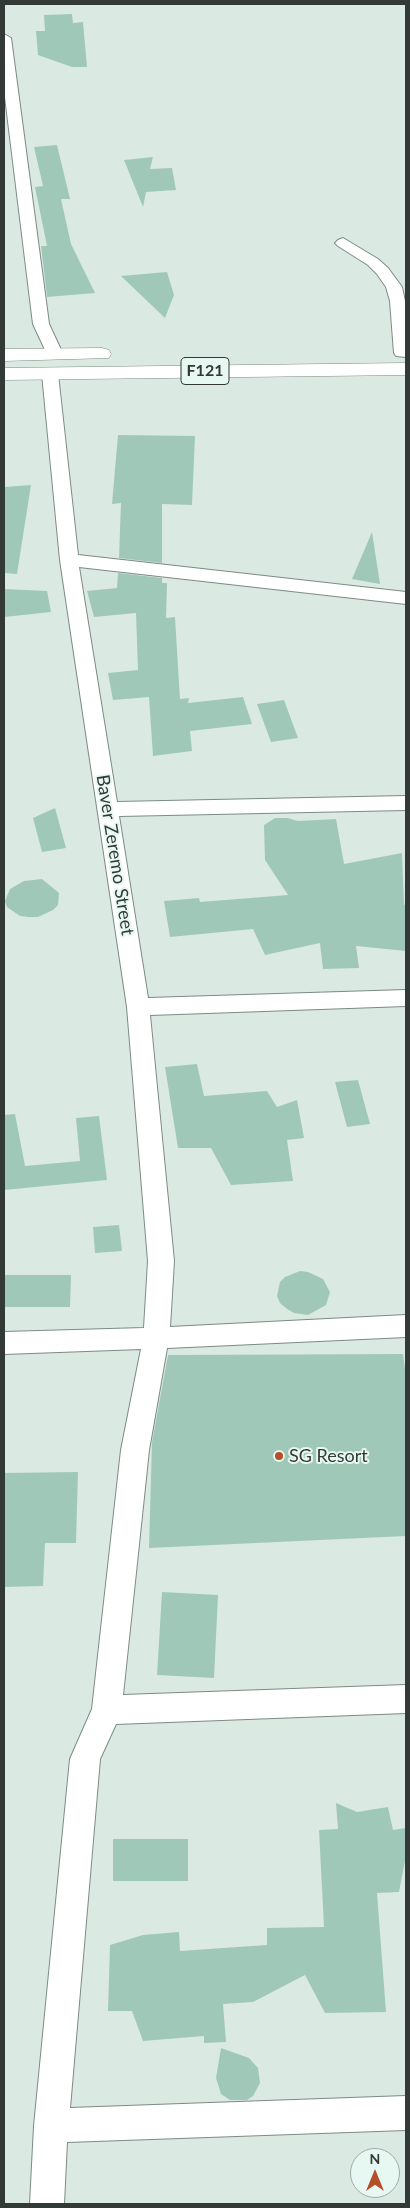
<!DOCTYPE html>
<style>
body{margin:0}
#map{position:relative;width:410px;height:2208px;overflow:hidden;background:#daeae3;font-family:Lato,sans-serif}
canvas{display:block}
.frame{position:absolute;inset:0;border:5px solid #333937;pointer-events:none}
.north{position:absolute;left:350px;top:2148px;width:50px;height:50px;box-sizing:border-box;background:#e7f7f1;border:1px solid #9faba7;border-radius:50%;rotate:0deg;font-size:14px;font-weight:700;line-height:20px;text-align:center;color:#333937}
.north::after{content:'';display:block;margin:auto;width:18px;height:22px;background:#b64e29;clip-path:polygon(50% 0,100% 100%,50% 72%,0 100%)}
</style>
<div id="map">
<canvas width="410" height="2208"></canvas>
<div class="frame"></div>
<div class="north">N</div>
</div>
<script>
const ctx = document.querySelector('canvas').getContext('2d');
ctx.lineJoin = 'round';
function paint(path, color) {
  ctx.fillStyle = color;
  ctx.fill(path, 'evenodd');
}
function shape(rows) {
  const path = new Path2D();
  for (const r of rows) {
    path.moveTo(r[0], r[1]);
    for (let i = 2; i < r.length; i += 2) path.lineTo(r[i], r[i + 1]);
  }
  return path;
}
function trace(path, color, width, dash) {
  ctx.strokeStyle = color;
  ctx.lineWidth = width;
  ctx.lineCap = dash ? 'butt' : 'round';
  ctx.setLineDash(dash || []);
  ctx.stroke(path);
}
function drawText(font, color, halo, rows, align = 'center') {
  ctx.font = font + ' Lato,sans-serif';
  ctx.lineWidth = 4;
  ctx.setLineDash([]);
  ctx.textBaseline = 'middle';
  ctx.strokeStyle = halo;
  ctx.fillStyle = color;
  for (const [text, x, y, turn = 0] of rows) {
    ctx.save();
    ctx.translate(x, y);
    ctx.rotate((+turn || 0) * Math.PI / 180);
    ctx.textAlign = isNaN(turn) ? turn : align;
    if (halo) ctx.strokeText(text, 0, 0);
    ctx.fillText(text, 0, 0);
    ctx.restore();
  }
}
const building = shape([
 [72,14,73,23,83,22,87,67,72,67,38,55,36,31,45,31,44,15],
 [57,145,70,199,61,199,71,244,95,293,47,297,41,246,47,246,35,187,43,186,34,147],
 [153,157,150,169,172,168,176,190,146,192,143,207,124,160],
 [167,272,174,295,165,318,121,276],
 [118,435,195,436,192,505,162,504,162,563,119,558,121,503,112,504],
 [31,485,17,574,4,573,4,487],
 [372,532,380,584,352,579],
 [118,573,162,578,162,583,167,583,166,618,175,617,180,699,189,698,188,703,243,697,252,724,190,731,192,751,153,756,149,697,113,700,108,673,138,670,136,613,94,617,87,591,117,588],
 [4,589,47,591,51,612,4,617],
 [284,700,298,738,271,742,257,704],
 [55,808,66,848,42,852,33,818],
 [275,818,287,818,298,821,336,819,344,864,402,853,404,905,406,904,406,951,356,946,359,968,323,969,320,943,265,955,253,929,170,937,164,901,199,898,200,902,288,895,265,860,264,825],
 [42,879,59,893,58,905,53,910,38,917,28,917,20,916,7,907,5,901,10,889,24,881],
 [197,1064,204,1096,267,1091,277,1107,297,1100,304,1138,287,1140,293,1181,231,1185,211,1148,178,1148,165,1067],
 [358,1080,370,1124,347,1127,335,1082],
 [15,1114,25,1166,80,1161,76,1118,99,1116,107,1180,4,1190,4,1115],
 [119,1225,122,1251,95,1253,93,1227],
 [300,1271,308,1272,323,1279,330,1292,326,1305,308,1315,294,1313,287,1309,280,1303,277,1296,280,1282,285,1277],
 [4,1275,71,1275,70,1307,4,1307],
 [403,1354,406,1376,406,1536,149,1548,152,1442,168,1355],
 [78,1472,76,1543,45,1543,43,1586,4,1587,4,1473],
 [162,1592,218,1595,214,1678,157,1675],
 [336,1803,357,1812,388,1807,393,1830,406,1828,406,1856,399,1892,377,1893,386,2012,325,2013,305,1975,253,2002,223,2004,226,2042,204,2043,204,2036,143,2041,132,2011,108,2011,110,1945,143,1935,179,1932,180,1951,267,1945,267,1928,324,1927,319,1830,338,1829],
 [113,1839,188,1839,188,1881,113,1881],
 [221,2048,249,2058,258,2068,260,2083,253,2096,247,2100,230,2100,221,2094,216,2078]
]);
const minor = shape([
 [4,34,11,38,49,324,63,354,61,357,55,359,49,357,47,354,33,324,4,89,4,34],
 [343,238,378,259,388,268,402,287,406,306,406,357,396,356,394,353,390,301,386,287,377,274,368,265,338,246,335,243,338,240,343,238],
 [50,369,56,371,58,374,78,555,406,592,406,604,79,567,117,802,406,796,406,810,119,816,148,998,406,990,406,1006,150,1015,174,1261,170,1327,406,1315,406,1337,167,1348,149,1450,123,1695,406,1685,406,1713,116,1724,100,1759,70,2108,406,2096,406,2130,67,2142,64,2204,30,2204,34,2126,70,1759,92,1709,121,1450,141,1349,4,1354,4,1332,144,1328,148,1261,127,1007,60,560,42,374,44,371,50,369]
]);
const primary = shape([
 [102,348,109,350,111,354,109,358,4,361,4,349,102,348],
 [406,363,406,375,4,380,4,368,406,363]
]);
const markers = [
 [279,1456,5,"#b64e29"]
];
const shields = [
 [205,371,48]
];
const shieldNames = [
 ["F121",205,371]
];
const streetNames = [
 ["Baver Zeremo Street",115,855,81]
];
const poiNames = [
 ["SG Resort",289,1456]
];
paint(building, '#a0c8b9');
trace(minor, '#7c8b85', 2);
trace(primary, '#7c8b85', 1);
paint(minor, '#fff');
paint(primary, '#fff');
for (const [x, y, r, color] of markers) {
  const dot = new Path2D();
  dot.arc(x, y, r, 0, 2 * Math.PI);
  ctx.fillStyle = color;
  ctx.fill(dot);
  trace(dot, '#e7f7f1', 2);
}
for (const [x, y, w] of shields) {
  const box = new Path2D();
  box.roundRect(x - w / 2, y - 13.5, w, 27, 4);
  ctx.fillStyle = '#e7f7f1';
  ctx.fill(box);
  trace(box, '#333937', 1);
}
drawText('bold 16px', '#333937', null, shieldNames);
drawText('18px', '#333937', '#e7f7f1', streetNames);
drawText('18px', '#333937', '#e7f7f1', poiNames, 'left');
</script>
